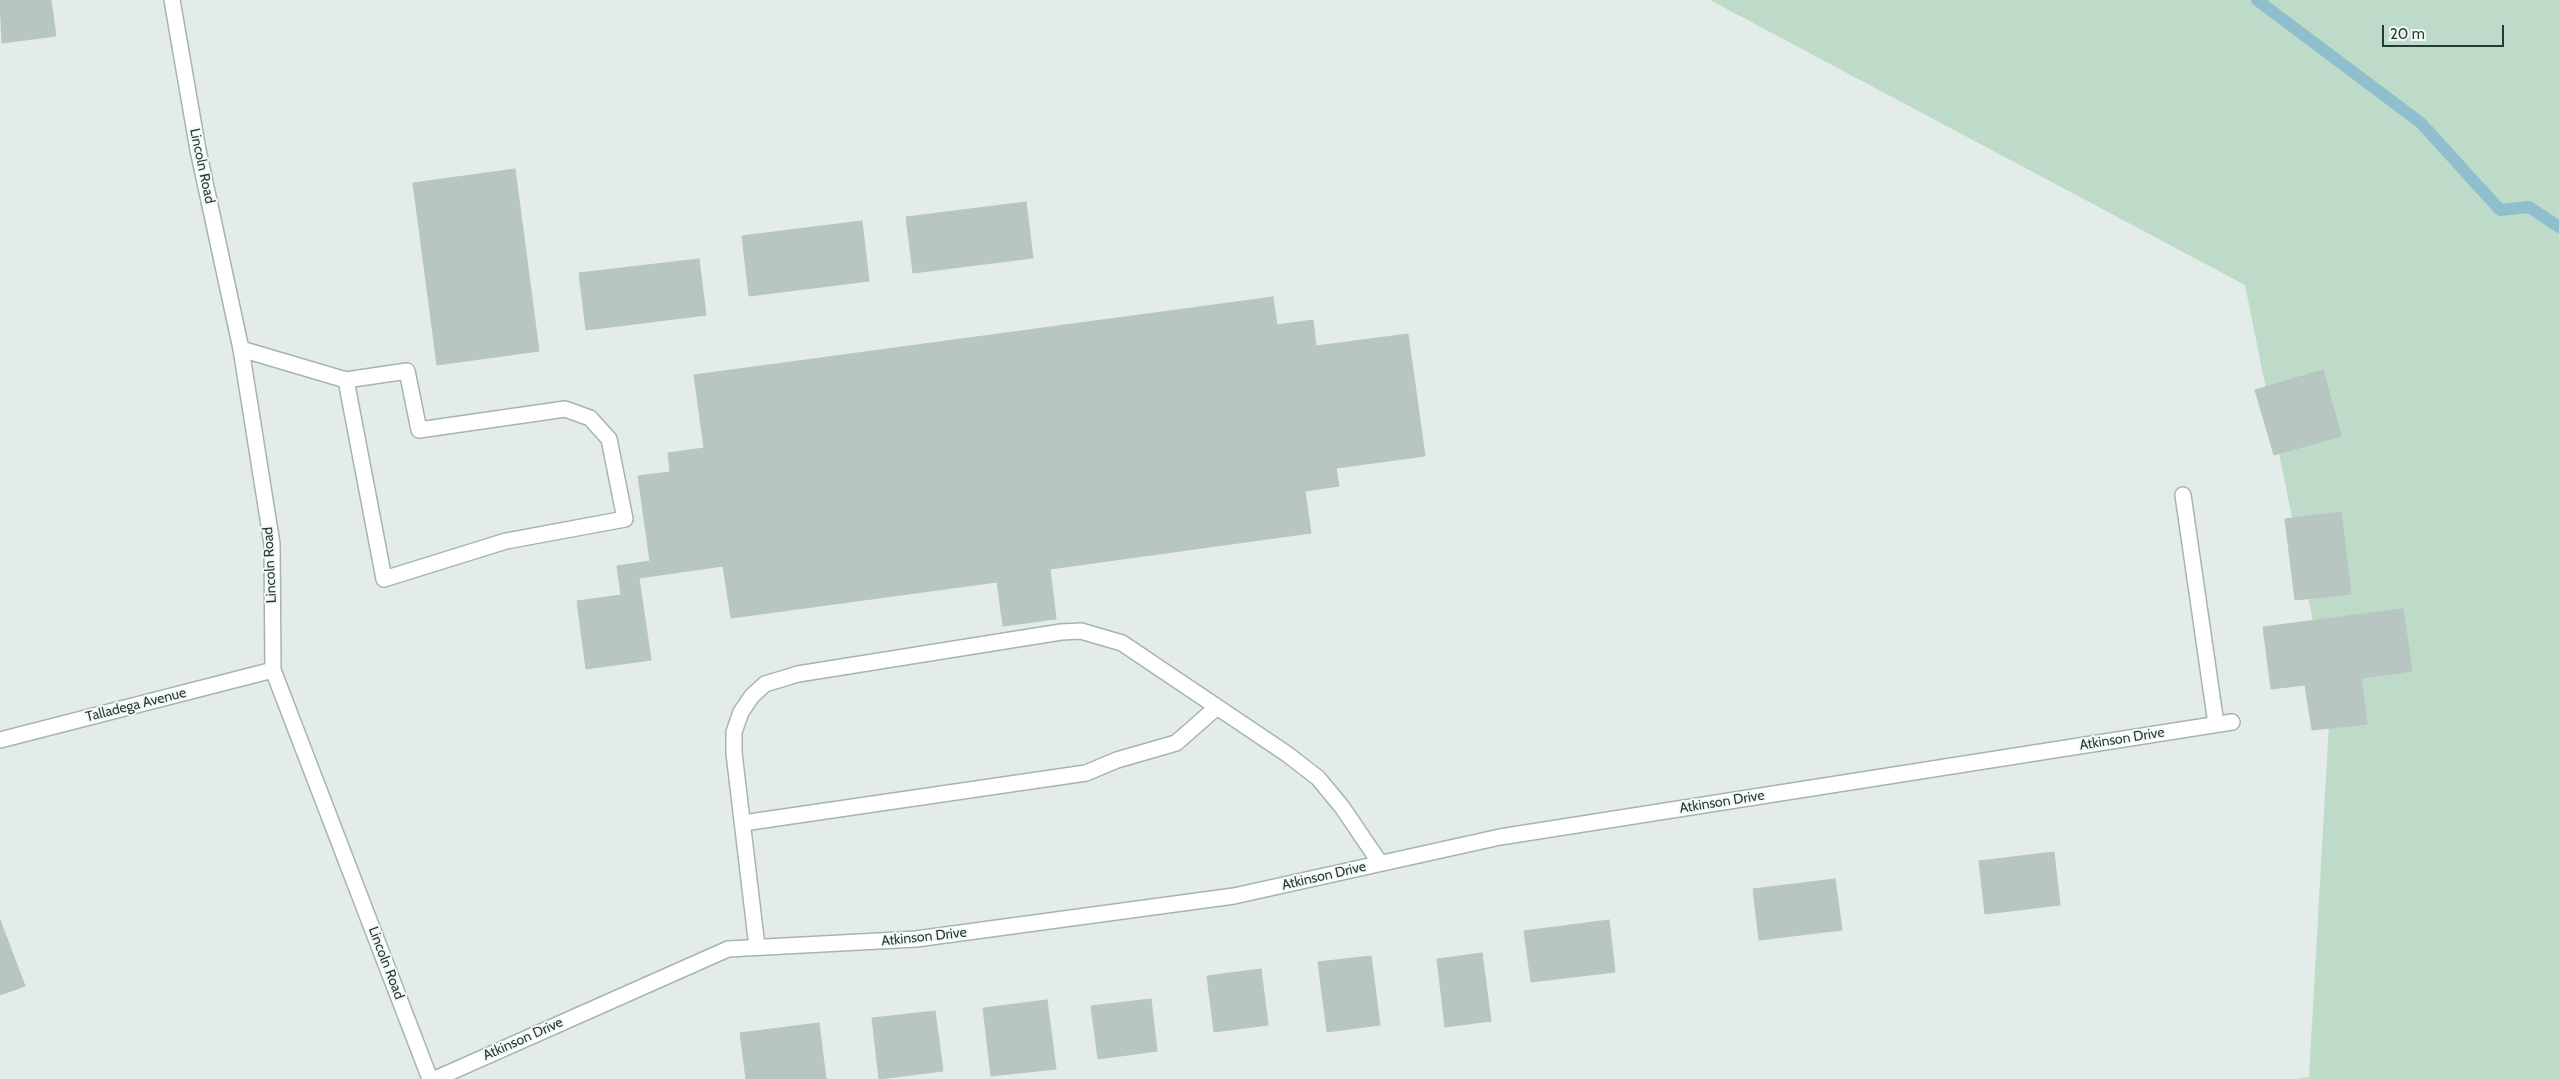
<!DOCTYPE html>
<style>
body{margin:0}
#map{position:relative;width:2559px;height:1079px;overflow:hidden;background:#e3ece8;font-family:Cabin,sans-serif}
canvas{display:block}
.scale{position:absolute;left:2382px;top:25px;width:122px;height:22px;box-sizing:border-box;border:2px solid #243c37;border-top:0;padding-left:6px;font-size:15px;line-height:18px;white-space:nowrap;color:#243c37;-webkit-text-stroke:4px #f3f8f6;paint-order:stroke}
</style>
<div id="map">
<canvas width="2559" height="1079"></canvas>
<div class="scale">20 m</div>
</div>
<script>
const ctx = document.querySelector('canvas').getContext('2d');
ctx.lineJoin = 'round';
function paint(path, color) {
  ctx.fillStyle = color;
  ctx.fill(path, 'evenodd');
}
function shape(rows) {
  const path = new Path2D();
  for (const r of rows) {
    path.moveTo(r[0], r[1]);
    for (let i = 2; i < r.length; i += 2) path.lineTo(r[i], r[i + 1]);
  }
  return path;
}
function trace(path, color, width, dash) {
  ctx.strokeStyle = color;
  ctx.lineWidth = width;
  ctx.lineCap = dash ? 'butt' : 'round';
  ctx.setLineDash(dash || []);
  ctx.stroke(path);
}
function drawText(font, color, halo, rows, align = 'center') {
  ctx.font = font + ' Cabin,sans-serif';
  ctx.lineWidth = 4;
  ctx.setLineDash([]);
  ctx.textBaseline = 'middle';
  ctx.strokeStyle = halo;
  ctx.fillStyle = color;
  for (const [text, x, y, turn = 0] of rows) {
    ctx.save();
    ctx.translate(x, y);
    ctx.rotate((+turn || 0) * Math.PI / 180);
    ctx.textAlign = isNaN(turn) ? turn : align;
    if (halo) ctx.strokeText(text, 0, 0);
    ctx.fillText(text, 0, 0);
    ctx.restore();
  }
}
const green = shape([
 [1710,0,2559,0,2559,1079,2297,1079,2309,1077,2330,705,2245,285]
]);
const stream = shape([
 [2257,0,2421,123,2500,210,2529,207,2559,227]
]);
const building = shape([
 [0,0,51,0,56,36,2,43,0,0],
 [515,169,539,351,437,365,413,183,515,169],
 [1026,202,1033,258,913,273,906,217,1026,202],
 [862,221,869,281,749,296,742,236,862,221],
 [699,259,706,315,586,330,579,273,699,259],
 [1273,297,1277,325,1313,320,1316,346,1408,334,1425,456,1336,468,1339,486,1305,491,1311,533,1050,569,1056,619,1003,626,997,582,731,618,723,566,639,578,651,660,586,669,577,601,621,595,617,566,650,561,638,476,670,472,668,453,704,448,694,375,1273,297],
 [2323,370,2341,436,2274,455,2255,390,2323,370],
 [2341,512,2351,594,2295,600,2285,519,2341,512],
 [2403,609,2412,671,2361,678,2367,724,2312,730,2305,685,2271,689,2263,627,2403,609],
 [2054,852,2060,905,1985,914,1979,861,2054,852],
 [1835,879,1842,930,1759,940,1753,889,1835,879],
 [0,920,25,986,0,995,0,920],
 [1609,920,1615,972,1531,982,1524,931,1609,920],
 [1482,953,1491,1021,1445,1027,1437,959,1482,953],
 [1371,956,1380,1025,1327,1032,1318,962,1371,956],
 [1261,969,1268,1025,1214,1032,1207,976,1261,969],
 [1151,999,1157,1051,1098,1059,1091,1006,1151,999],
 [1047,1000,1056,1069,991,1076,983,1008,1047,1000],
 [935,1011,943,1071,879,1079,872,1018,935,1011],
 [819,1023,826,1079,746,1079,740,1033,819,1023]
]);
const service = shape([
 [241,349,346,380,407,371,419,430,565,409,590,418,609,439,625,519,506,541,384,579,346,380],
 [743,823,1086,773,1117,760,1176,743,1217,707],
 [757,947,734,753,734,732,741,712,752,696,765,684,798,674,1061,632,1081,631,1122,643,1287,754,1318,778,1342,807,1380,863]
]);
const minor = shape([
 [172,0,198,150,241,349,272,544,273,670,430,1079],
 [2183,495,2216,724],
 [0,740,273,670],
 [435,1079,728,949,916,939,1234,896,1500,837,2232,722]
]);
const streetNames = [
 ["Lincoln Road",202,166,78],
 ["Lincoln Road",270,565,-93],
 ["Talladega Avenue",136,705,-14],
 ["Atkinson Drive",2122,739,-9],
 ["Atkinson Drive",1722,802,-9],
 ["Atkinson Drive",1324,876,-13],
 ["Atkinson Drive",924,937,-6],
 ["Lincoln Road",386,963,69],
 ["Atkinson Drive",523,1039,-24]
];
paint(green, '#bddbc8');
trace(stream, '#8fbecd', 12);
paint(building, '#b8c6c2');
trace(building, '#b6c5c0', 1);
trace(service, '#a6b4af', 18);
trace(minor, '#a6b4af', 18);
trace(service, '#fff', 15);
trace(minor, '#fff', 15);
drawText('14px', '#243c37', '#f3f8f6', streetNames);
</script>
